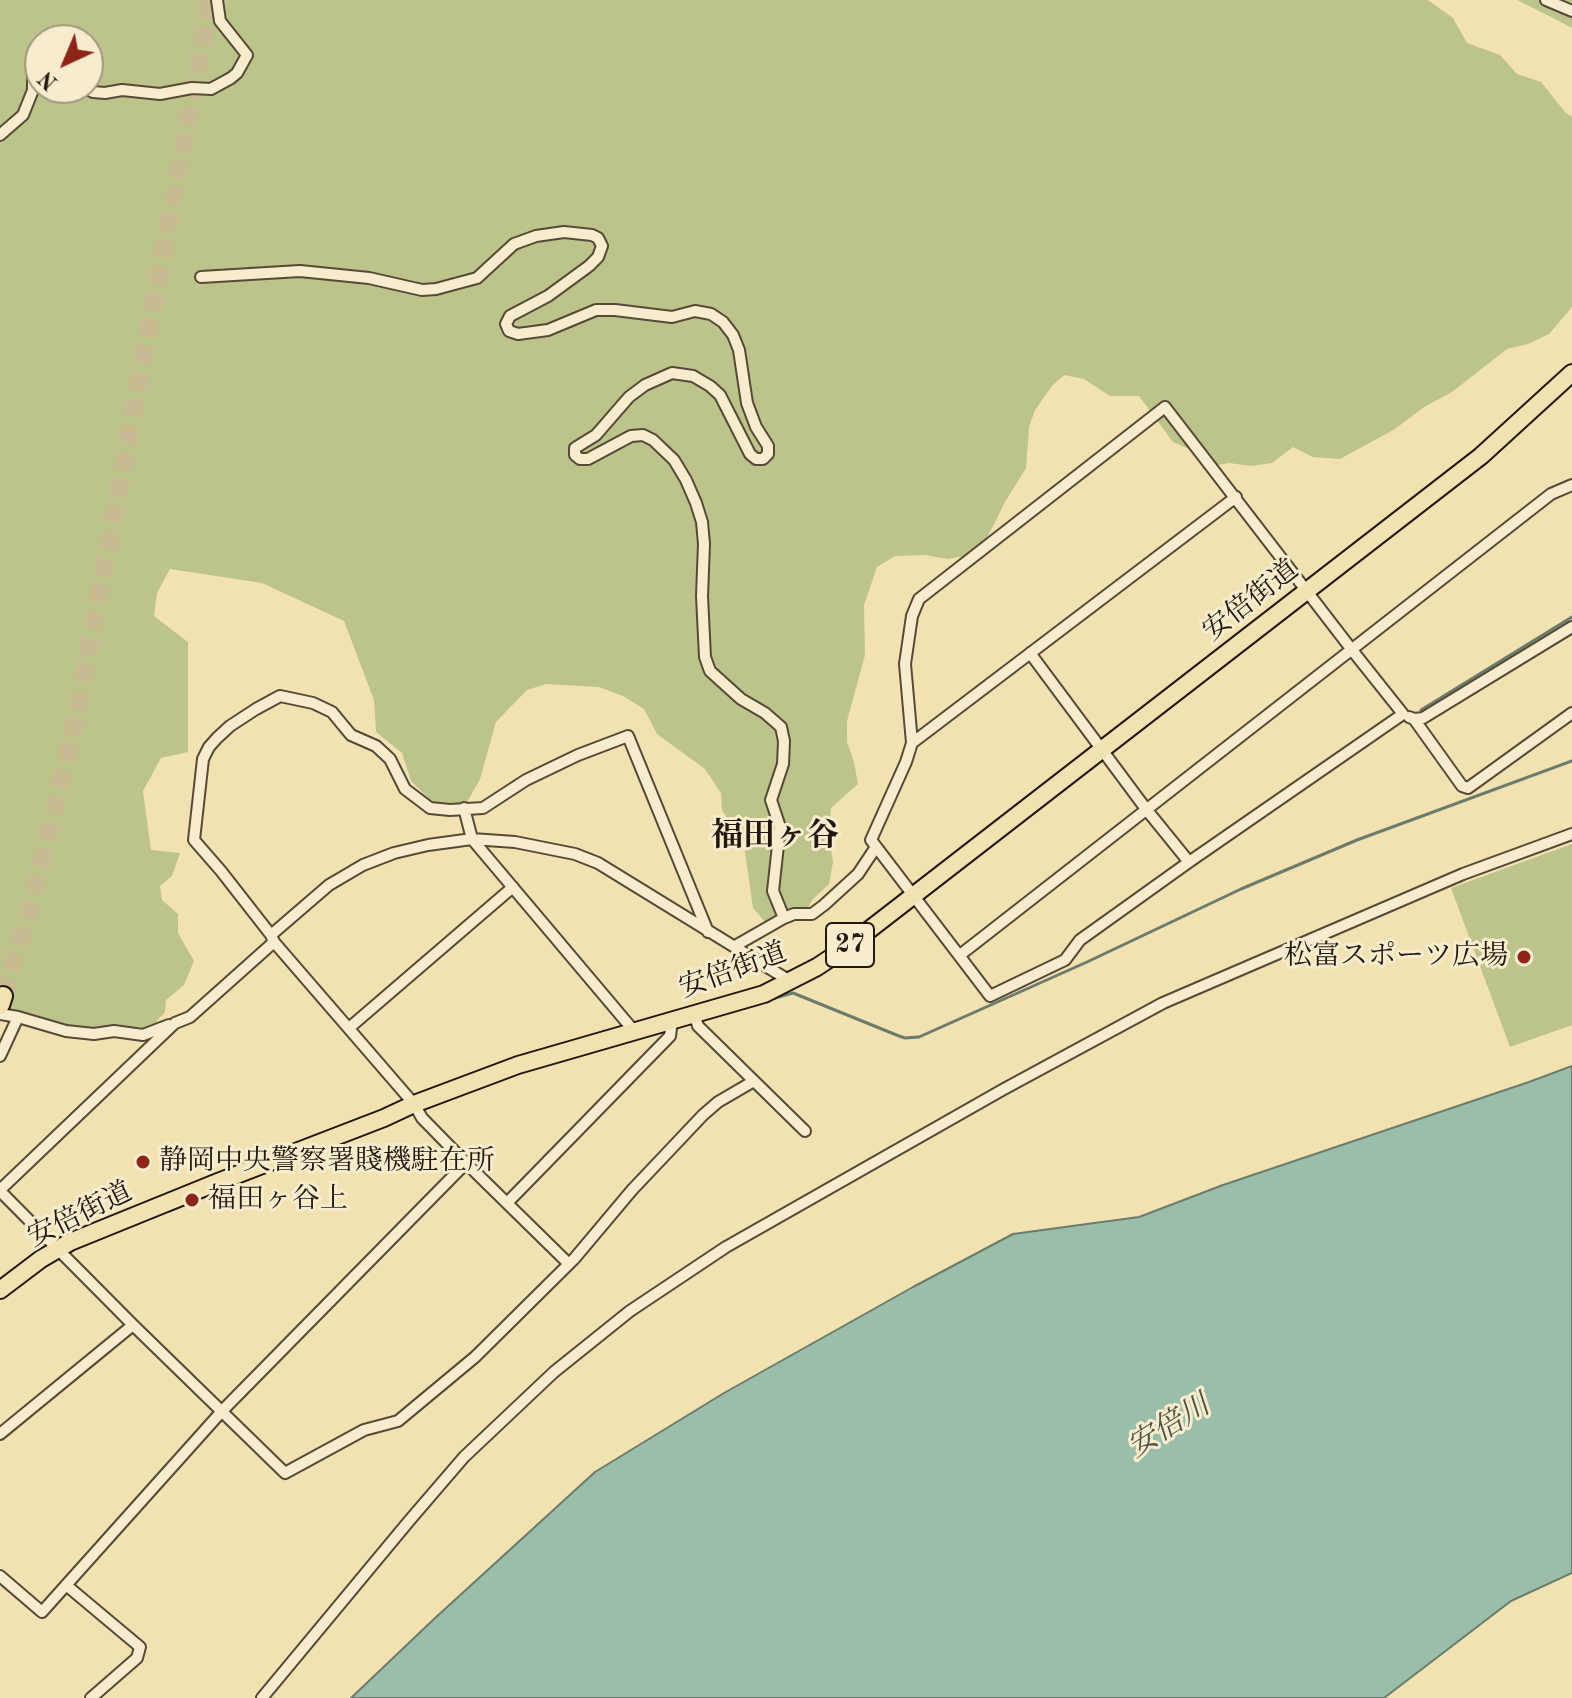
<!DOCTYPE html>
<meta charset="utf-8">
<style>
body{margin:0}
#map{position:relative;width:1572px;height:1698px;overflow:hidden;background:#f2e2b2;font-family:"Old Standard TT",serif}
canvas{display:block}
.north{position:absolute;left:24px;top:24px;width:80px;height:80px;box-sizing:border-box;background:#f7eccd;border:2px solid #a29781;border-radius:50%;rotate:224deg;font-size:22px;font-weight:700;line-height:32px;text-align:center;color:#22180e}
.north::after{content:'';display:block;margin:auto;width:28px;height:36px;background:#8f2418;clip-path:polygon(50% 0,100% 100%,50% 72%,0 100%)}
</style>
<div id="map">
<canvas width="1572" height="1698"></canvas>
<div class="north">N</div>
</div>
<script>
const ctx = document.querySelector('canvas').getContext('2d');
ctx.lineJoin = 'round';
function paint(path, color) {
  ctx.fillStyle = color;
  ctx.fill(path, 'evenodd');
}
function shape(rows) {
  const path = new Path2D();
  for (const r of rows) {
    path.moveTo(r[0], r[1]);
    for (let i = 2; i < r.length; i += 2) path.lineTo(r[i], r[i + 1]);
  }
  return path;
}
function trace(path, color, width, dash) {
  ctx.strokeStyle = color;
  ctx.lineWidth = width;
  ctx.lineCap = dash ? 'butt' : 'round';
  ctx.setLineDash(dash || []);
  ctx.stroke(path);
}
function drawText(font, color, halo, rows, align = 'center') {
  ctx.font = font + ' "Old Standard TT","Noto Serif JP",serif';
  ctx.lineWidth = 6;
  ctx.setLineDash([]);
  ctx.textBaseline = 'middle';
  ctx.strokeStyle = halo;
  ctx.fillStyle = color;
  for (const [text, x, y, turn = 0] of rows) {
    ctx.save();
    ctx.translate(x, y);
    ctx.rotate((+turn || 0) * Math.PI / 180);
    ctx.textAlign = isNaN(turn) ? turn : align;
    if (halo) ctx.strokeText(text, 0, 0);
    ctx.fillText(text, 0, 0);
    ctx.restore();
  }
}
const green = shape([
 [0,0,1428,0,1453,18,1467,43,1500,55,1517,74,1541,82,1565,112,1572,117,1572,307,1549,334,1528,344,1507,349,1452,392,1424,407,1395,429,1340,459,1313,457,1293,447,1272,463,1251,466,1229,463,1213,466,1196,452,1173,442,1139,396,1110,396,1084,379,1064,375,1052,386,1035,410,1029,427,1026,468,1005,502,986,540,966,556,947,559,926,555,895,556,877,567,864,605,865,655,847,721,847,742,854,762,858,784,831,808,829,837,833,862,829,884,812,900,806,912,782,926,766,923,753,908,744,845,722,810,721,793,705,769,657,734,644,709,623,696,599,687,546,684,527,690,496,722,480,779,466,804,449,805,432,802,411,781,402,753,376,732,374,700,344,621,262,583,170,569,157,593,154,616,188,642,188,752,161,758,143,791,151,850,180,853,172,876,160,886,162,900,178,914,178,933,194,961,184,985,166,1000,165,1012,150,1029,113,1024,93,1029,67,1026,26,1016,15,1011,5,1012,0,1010],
 [40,40,88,40,88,88,40,88],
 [1517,0,1572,0,1572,28,1551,17],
 [1572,844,1572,1025,1510,1047,1451,888]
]);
const water = shape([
 [1572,1066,1572,1573,1511,1601,1384,1698,351,1698,434,1619,595,1472,724,1393,913,1287,1013,1234,1139,1217,1223,1185,1529,1082,1572,1066]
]);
const stream = shape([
 [1421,710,1572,617],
 [768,1000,793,993,899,1036,905,1038,919,1037,1087,962,1241,889,1357,840,1572,761],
 [422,1110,452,1098],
 [169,1211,266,1172]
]);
const highwayTunnel = shape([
 [3,996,32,901,76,718,210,0]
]);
const street = shape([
 [1546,0,1572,11],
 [85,88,93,92,105,93,122,90,160,94,192,88,211,89,231,78,237,73,247,55,220,21,217,0],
 [0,135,23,115,33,90,33,63,40,57],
 [201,277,300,271,369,278,422,290,436,289,477,278,514,244,536,236,564,232,592,235,598,238,602,246,598,257,589,266,548,296,510,316,506,324,509,331,518,334,548,330,596,310,615,310,672,317,695,311,711,314,723,322,733,335,739,350,747,403,756,427,768,446,768,454,763,459,756,459,750,454,720,395,710,386,693,376,672,373,645,385,629,397,596,435,575,448,575,455,580,459,588,459,631,436,643,435,653,440,674,460,686,480,696,503,702,522,704,544,702,596,705,657,710,671,741,699,765,713,781,727,784,741,783,764,771,800,780,827,773,891,784,918],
 [1165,407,1352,650,1403,714,1189,862,1080,940,1065,960,990,996,871,840,906,762,912,743,905,664,912,616,919,599,1165,407],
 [1030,653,1146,809,1189,862],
 [1409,717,1414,719,1423,718,1572,627],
 [1414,719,1462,786,1468,788,1572,713],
 [912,743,1236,497],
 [464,808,472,839,634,1031],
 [271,935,329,885,363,865,394,853,428,845,472,839,515,842,575,854,598,863,790,981],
 [735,946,784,918,794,914,812,914,824,905,858,874,876,847],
 [960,955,1551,494,1572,485],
 [0,1014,18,1017,66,1031,94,1034,114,1031,143,1035,169,1025],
 [694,1014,698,1026,805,1131],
 [349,1028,513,887],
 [0,1056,18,1017],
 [466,1163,569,1264],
 [0,1190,175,1023,190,1017,274,942],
 [0,1191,133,1325,285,1473,364,1430,398,1421,475,1357,574,1259,632,1190,703,1115,718,1102,754,1081],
 [507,1203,670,1036,672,1021],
 [0,1434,133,1325],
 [0,1576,42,1612,223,1410,466,1163,422,1118,414,1104,274,942,271,935,221,871,194,840,203,759,209,747,217,738,230,726,256,709,280,696,313,703,332,712,351,735,376,746,390,759,405,789,430,808,450,810,483,808,526,780,578,755,628,736,708,932],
 [66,1585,140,1647,137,1658,91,1698],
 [262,1698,409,1521,464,1457,554,1372,630,1311,726,1247,1004,1089,1163,1003,1463,874,1572,834]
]);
const primary = shape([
 [0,1290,41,1259,70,1242,218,1182,384,1118,414,1104,518,1065,764,994,817,967,847,947,1481,456,1572,373]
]);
const highway = shape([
 [0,1005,3,996]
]);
const markers = [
 [1524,957,8,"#8f2418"],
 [143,1162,8,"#8f2418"],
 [192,1200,8,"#8f2418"]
];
const shields = [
 [850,945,48]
];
const shieldNames = [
 ["27",850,945]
];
const streetNames = [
 ["安倍街道",1251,601,-38],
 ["安倍街道",733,971,-20],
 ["安倍街道",80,1215,-26]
];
const poiNames = [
 ["松富スポーツ広場",1508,957,"right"],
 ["静岡中央警察署賤機駐在所",159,1162],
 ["福田ヶ谷上",208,1200]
];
const waterNames = [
 ["安倍川",1169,1427,-32]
];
const quarterNames = [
 ["福田ヶ谷",775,837]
];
paint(green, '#bcc38b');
paint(water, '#9bbeab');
trace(water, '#6b7c6c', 2);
trace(stream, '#6b7c6c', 3);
trace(highwayTunnel, '#c8ba91', 18, [18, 9]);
trace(street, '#564a37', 14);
trace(primary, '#22180e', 20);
trace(highway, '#22180e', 22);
trace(street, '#f7eccd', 10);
trace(primary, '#f2e2b2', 16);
trace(highway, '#f2e2b2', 18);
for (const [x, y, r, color] of markers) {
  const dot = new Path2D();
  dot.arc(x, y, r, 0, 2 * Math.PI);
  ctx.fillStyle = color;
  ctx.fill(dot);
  trace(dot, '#f7eccd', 3);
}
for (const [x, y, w] of shields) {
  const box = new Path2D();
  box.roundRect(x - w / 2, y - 22, w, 44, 6);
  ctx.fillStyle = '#f7eccd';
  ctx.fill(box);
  trace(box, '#22180e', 2);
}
drawText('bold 26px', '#22180e', null, shieldNames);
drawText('28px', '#22180e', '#f7eccd', streetNames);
drawText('28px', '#22180e', '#f7eccd', poiNames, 'left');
drawText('italic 30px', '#4c5245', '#f7eccd', waterNames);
drawText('bold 32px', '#22180e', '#f7eccd', quarterNames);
</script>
